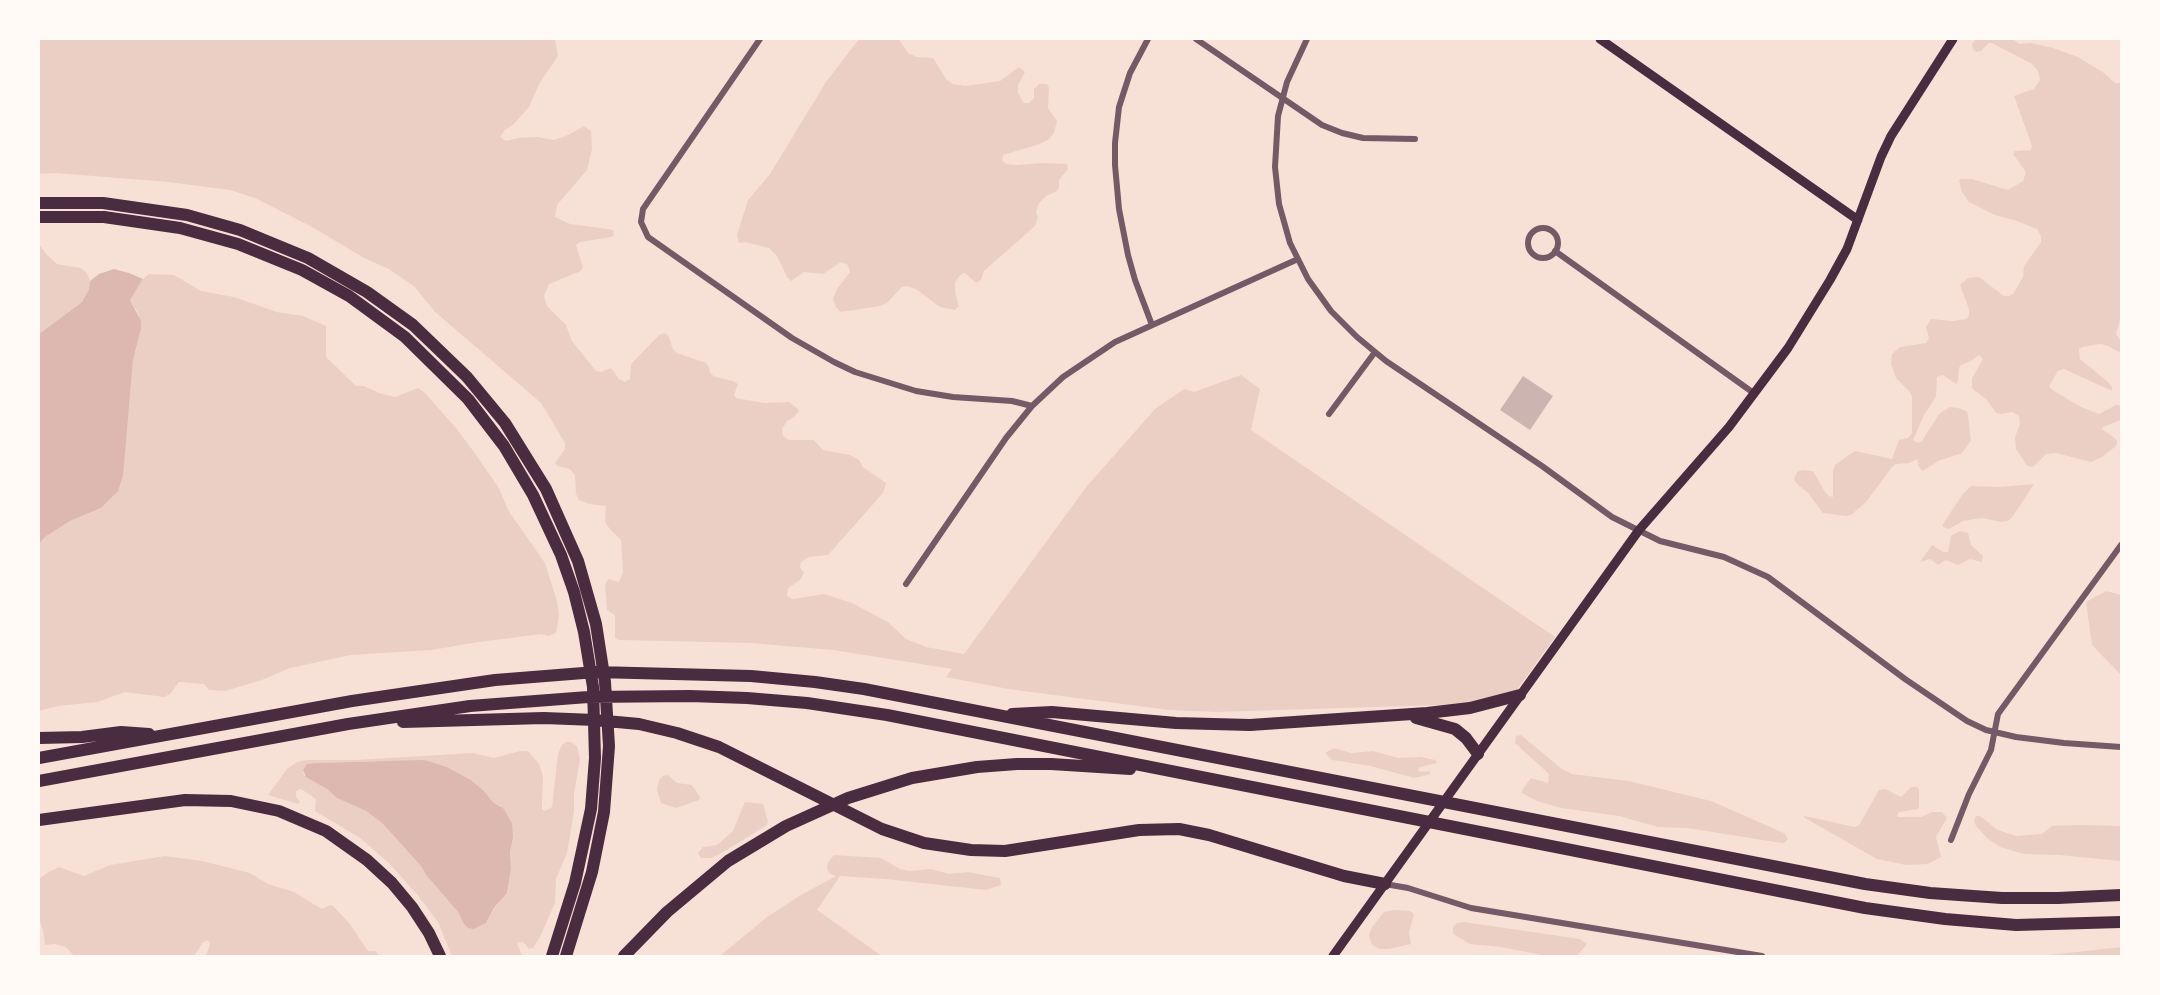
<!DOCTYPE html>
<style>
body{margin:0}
#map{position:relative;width:2160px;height:995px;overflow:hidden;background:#f7e1d7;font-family:"DM Sans",sans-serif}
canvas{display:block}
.frame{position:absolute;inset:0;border:40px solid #fffaf5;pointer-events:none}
</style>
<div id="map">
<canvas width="2160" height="995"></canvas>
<div class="frame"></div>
</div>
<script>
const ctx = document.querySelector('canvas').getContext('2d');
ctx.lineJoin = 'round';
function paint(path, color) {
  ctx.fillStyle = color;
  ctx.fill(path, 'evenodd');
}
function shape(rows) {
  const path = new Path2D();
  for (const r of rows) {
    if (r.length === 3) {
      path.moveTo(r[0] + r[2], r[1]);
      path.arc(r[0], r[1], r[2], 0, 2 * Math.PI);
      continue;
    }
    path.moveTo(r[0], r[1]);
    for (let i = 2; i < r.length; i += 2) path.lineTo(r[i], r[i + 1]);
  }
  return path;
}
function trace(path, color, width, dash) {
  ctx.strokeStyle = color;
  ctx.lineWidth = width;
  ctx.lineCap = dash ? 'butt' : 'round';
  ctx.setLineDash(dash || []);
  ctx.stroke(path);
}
const green = shape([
 [39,39,555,39,558,56,539,84,529,107,514,124,504,131,500,137,506,141,518,138,538,137,554,140,568,135,584,126,591,131,592,149,587,170,557,205,555,217,570,224,608,229,613,230,614,234,612,237,580,242,576,245,583,267,581,271,549,284,544,296,547,306,566,325,572,341,596,371,601,372,611,368,619,379,625,382,630,379,631,364,659,335,664,333,668,335,673,349,677,353,706,363,709,367,710,373,715,377,733,381,738,384,734,395,736,398,764,403,789,402,797,408,799,411,794,417,787,421,782,429,783,436,789,440,814,440,823,450,850,455,859,460,863,467,886,483,883,493,828,555,809,557,801,562,800,567,804,573,800,580,788,588,787,596,793,599,824,594,852,603,888,622,906,639,926,647,964,654,1087,486,1155,409,1184,389,1194,392,1241,375,1260,389,1251,430,1555,637,1516,691,1470,704,1216,712,1169,710,1008,689,946,677,952,669,833,650,750,643,619,640,615,638,615,615,607,610,605,585,608,579,619,582,623,572,621,540,609,528,605,522,606,506,589,504,579,500,576,494,575,475,570,469,557,466,555,463,565,449,565,443,541,403,434,311,415,287,389,269,366,259,312,227,255,198,230,190,168,182,56,173,39,174],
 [859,39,899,39,908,53,917,57,933,58,947,80,953,84,965,86,1000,81,1019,67,1025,72,1018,85,1018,93,1024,103,1029,103,1034,98,1034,89,1039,84,1047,84,1049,88,1048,108,1057,121,1054,133,1049,139,1040,144,1003,155,1002,160,1006,164,1017,165,1043,163,1067,164,1068,169,1059,180,1059,187,1057,191,1046,196,1039,203,1036,212,1038,217,1035,226,984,271,981,280,976,283,965,273,960,275,955,282,955,292,959,306,955,310,940,307,916,289,907,286,902,287,887,303,880,306,841,312,836,307,833,299,837,289,850,272,848,265,841,262,823,274,804,272,791,281,787,277,777,256,769,248,745,242,739,243,737,235,748,200,770,174,826,82],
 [1976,39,2013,39,2019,44,2031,43,2053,48,2078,57,2104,73,2115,83,2121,83,2121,316,2116,334,2121,341,2121,353,2106,345,2099,344,2083,347,2079,349,2080,359,2108,382,2112,387,2112,391,2064,369,2058,371,2049,386,2051,389,2081,407,2099,414,2116,405,2121,406,2121,420,2103,427,2102,429,2116,439,2117,442,2116,446,2102,457,2091,462,2056,453,2046,454,2033,467,2027,466,2016,449,2015,437,2020,424,2019,416,2012,412,2001,414,1996,413,1987,400,1972,388,1972,378,1983,359,1979,355,1971,361,1961,365,1959,368,1958,381,1956,384,1943,375,1937,377,1936,397,1924,415,1913,440,1918,443,1922,441,1939,414,1945,410,1950,407,1958,408,1966,411,1968,415,1971,441,1962,453,1938,461,1923,471,1919,467,1917,459,1909,463,1896,464,1892,467,1866,502,1851,515,1846,516,1823,513,1808,493,1796,483,1794,479,1797,472,1802,470,1813,471,1825,492,1829,496,1833,497,1833,471,1835,465,1855,451,1892,459,1899,440,1908,438,1912,433,1912,397,1910,392,1896,378,1891,364,1892,354,1900,347,1926,343,1929,338,1926,327,1931,319,1953,321,1966,319,1969,316,1969,309,1960,285,1968,278,1979,277,2004,296,2009,296,2013,294,2023,277,2024,266,2041,242,2041,236,2037,229,2017,221,1995,215,1969,202,1962,192,1959,180,1961,179,1972,179,2008,190,2023,181,2026,172,2013,154,2015,151,2031,150,2032,146,2014,96,2034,89,2040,80,2038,71,2032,64,1992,43,1989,43,1981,51,1976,52,1973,50,1972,44],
 [39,244,46,254,57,264,81,268,87,273,90,281,89,289,82,302,39,334],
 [149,274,174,275,201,291,234,297,277,312,303,316,326,326,326,357,356,386,364,386,379,393,395,397,418,388,425,393,456,428,471,448,499,488,508,510,545,563,557,601,559,616,556,633,548,636,541,634,472,643,432,650,351,655,290,668,262,680,225,691,209,690,204,684,179,682,170,694,164,697,125,692,97,702,58,706,39,711,39,544,45,537,70,521,101,508,126,435,133,360,141,329,138,313,130,300,143,279],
 [2034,484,2013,516,2008,521,2001,522,1982,518,1963,521,1949,529,1943,527,1943,524,1962,495,1971,486,1999,487],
 [1960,531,1968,533,1971,545,1983,556,1982,562,1970,559,1958,565,1946,560,1938,565,1930,559,1920,562,1932,545,1943,552,1948,552,1951,536],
 [2106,591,2121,595,2121,675,2092,645,2086,602],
 [1521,735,1562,769,1572,774,1629,781,1711,801,1784,833,1788,839,1784,843,1775,842,1687,828,1658,827,1619,816,1561,808,1537,801,1522,793,1522,790,1531,778,1548,783,1549,774,1515,743,1516,736],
 [566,742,571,742,577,746,580,759,574,794,574,812,567,853,556,879,555,903,540,937,533,948,529,949,523,942,517,943,522,956,452,956,438,922,420,898,390,864,360,838,315,811,316,799,301,789,296,791,296,797,300,802,298,804,268,795,287,769,297,762,307,760,356,760,473,753,494,758,520,751,528,751,539,764,543,776,542,802,542,809,545,811,552,807,558,754,562,745],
 [382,761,447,767,471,780,483,790,494,803,501,806,513,838,510,852,511,869,507,893,494,909,486,923,474,929,464,924,458,912,427,876,421,866,382,823,366,811,337,798,328,789,304,775,303,771,304,768,316,763],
 [1334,748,1351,753,1373,751,1398,758,1421,757,1435,760,1437,763,1420,767,1418,770,1420,772,1429,771,1431,774,1414,778,1371,766,1332,760,1325,753],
 [668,775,677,783,692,785,700,797,699,800,676,808,661,803,657,790,659,780,663,776],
 [1911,787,1917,787,1919,789,1919,807,1918,809,1899,812,1897,817,1921,817,1932,812,1942,812,1947,818,1936,837,1941,857,1928,864,1906,865,1877,859,1803,817,1805,816,1855,827,1859,825,1879,790,1885,789,1901,797],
 [745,802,763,804,768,821,767,825,720,854,711,858,701,858,698,853,703,847,717,845,733,831],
 [1976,816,1980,816,1998,830,2016,836,2042,834,2052,826,2078,825,2121,826,2121,861,2059,855,2024,854,2000,847,1987,838,1976,826,1974,821],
 [834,855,881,858,900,869,909,871,931,869,949,874,968,872,1000,878,1001,885,986,890,886,879,840,876,817,910,882,956,720,956,767,917,801,895,836,876,830,874,827,869,828,862],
 [165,856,202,861,250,873,268,884,294,892,320,908,322,909,330,905,333,906,350,924,368,951,375,951,380,956,206,956,210,945,208,940,203,942,194,956,74,956,66,947,55,944,45,945,43,930,39,918,39,879,47,873,59,867,84,876,110,865],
 [1394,910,1410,911,1414,914,1409,933,1411,944,1389,949,1380,949,1372,945,1369,935,1372,927,1384,912],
 [1464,922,1580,939,1587,944,1577,956,1541,955,1501,947,1470,944,1453,934,1453,927,1457,923],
 [2121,947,2121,956,2041,956,2094,950]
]);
const water = shape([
 [114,269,129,273,143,279,130,300,141,321,141,329,133,360,123,476,118,491,101,508,70,521,45,537,39,544,39,334,82,302,89,289,90,281,99,274],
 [424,760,447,767,471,780,483,790,494,803,503,808,512,823,513,838,510,852,511,869,507,893,494,908,486,923,474,929,468,928,464,924,458,912,427,876,421,866,382,823,366,811,337,798,327,789,306,777,303,770,307,764,316,763]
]);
const building = shape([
 [1523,376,1553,396,1530,430,1500,410]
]);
const minor = shape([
 [760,39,643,209,641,222,648,237,792,338,834,362,855,372,916,391,953,397,1012,401,1032,406],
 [1148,39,1130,73,1119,107,1115,143,1115,165,1119,209,1128,255,1135,280,1152,325],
 [1196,39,1322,125,1342,133,1363,138,1415,139],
 [1307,39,1287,82,1278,116,1275,167,1279,204,1290,243,1308,279,1331,311,1357,337,1386,361,1542,466,1612,517,1660,541,1724,557,1768,577,1905,679,1967,721,1986,730,2016,737,2064,743,2121,747],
 [1543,243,15],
 [1555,251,1755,394],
 [1329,414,1375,352],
 [906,584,1006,438,1032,406,1063,377,1115,342,1298,259],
 [1951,840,1969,794,1991,750,1998,714,2121,545],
 [1385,884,1408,888,1471,908,1762,956]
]);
const secondary = shape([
 [1600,39,1858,220],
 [1333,956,1639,530,1729,427,1788,348,1830,280,1847,249,1881,157,1891,136,1953,39]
]);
const motorway = shape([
 [39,203,103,203,187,215,240,230,308,258,367,292,413,325,467,377,505,423,546,489,578,561,596,624,605,682,609,746,604,812,592,872,566,956],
 [39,217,104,217,180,228,238,244,302,270,349,296,405,337,468,399,504,446,533,495,561,555,574,592,584,632,593,687,595,758,591,809,575,883,552,956],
 [1012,714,1052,712,1176,723,1250,725,1427,713,1470,708,1520,695],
 [1416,718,1455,729,1466,738,1478,754],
 [403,722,544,718,595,720,639,724,677,733,719,747,882,829,924,843,971,850,1005,851,1139,830,1179,829,1209,835,1344,876,1385,884],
 [39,738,82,737,121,732,149,734],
 [39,758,352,701,495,680,596,672,751,676,815,682,864,689,1865,884,1930,893,2002,898,2058,898,2121,895],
 [39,781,348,724,470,706,588,697,690,696,747,698,807,703,887,715,1865,908,1945,919,2016,925,2121,922],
 [39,820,185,800,231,801,279,811,326,831,367,860,392,883,412,907,429,933,440,956],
 [624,956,667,912,728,861,786,826,848,798,912,778,977,767,1017,764,1051,764,1130,769]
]);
paint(green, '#ebcfc5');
paint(water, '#dcb8b0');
paint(building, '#ccb4b1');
trace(minor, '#755966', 6);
trace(secondary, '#4a2c40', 9);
trace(motorway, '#4a2c40', 12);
</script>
